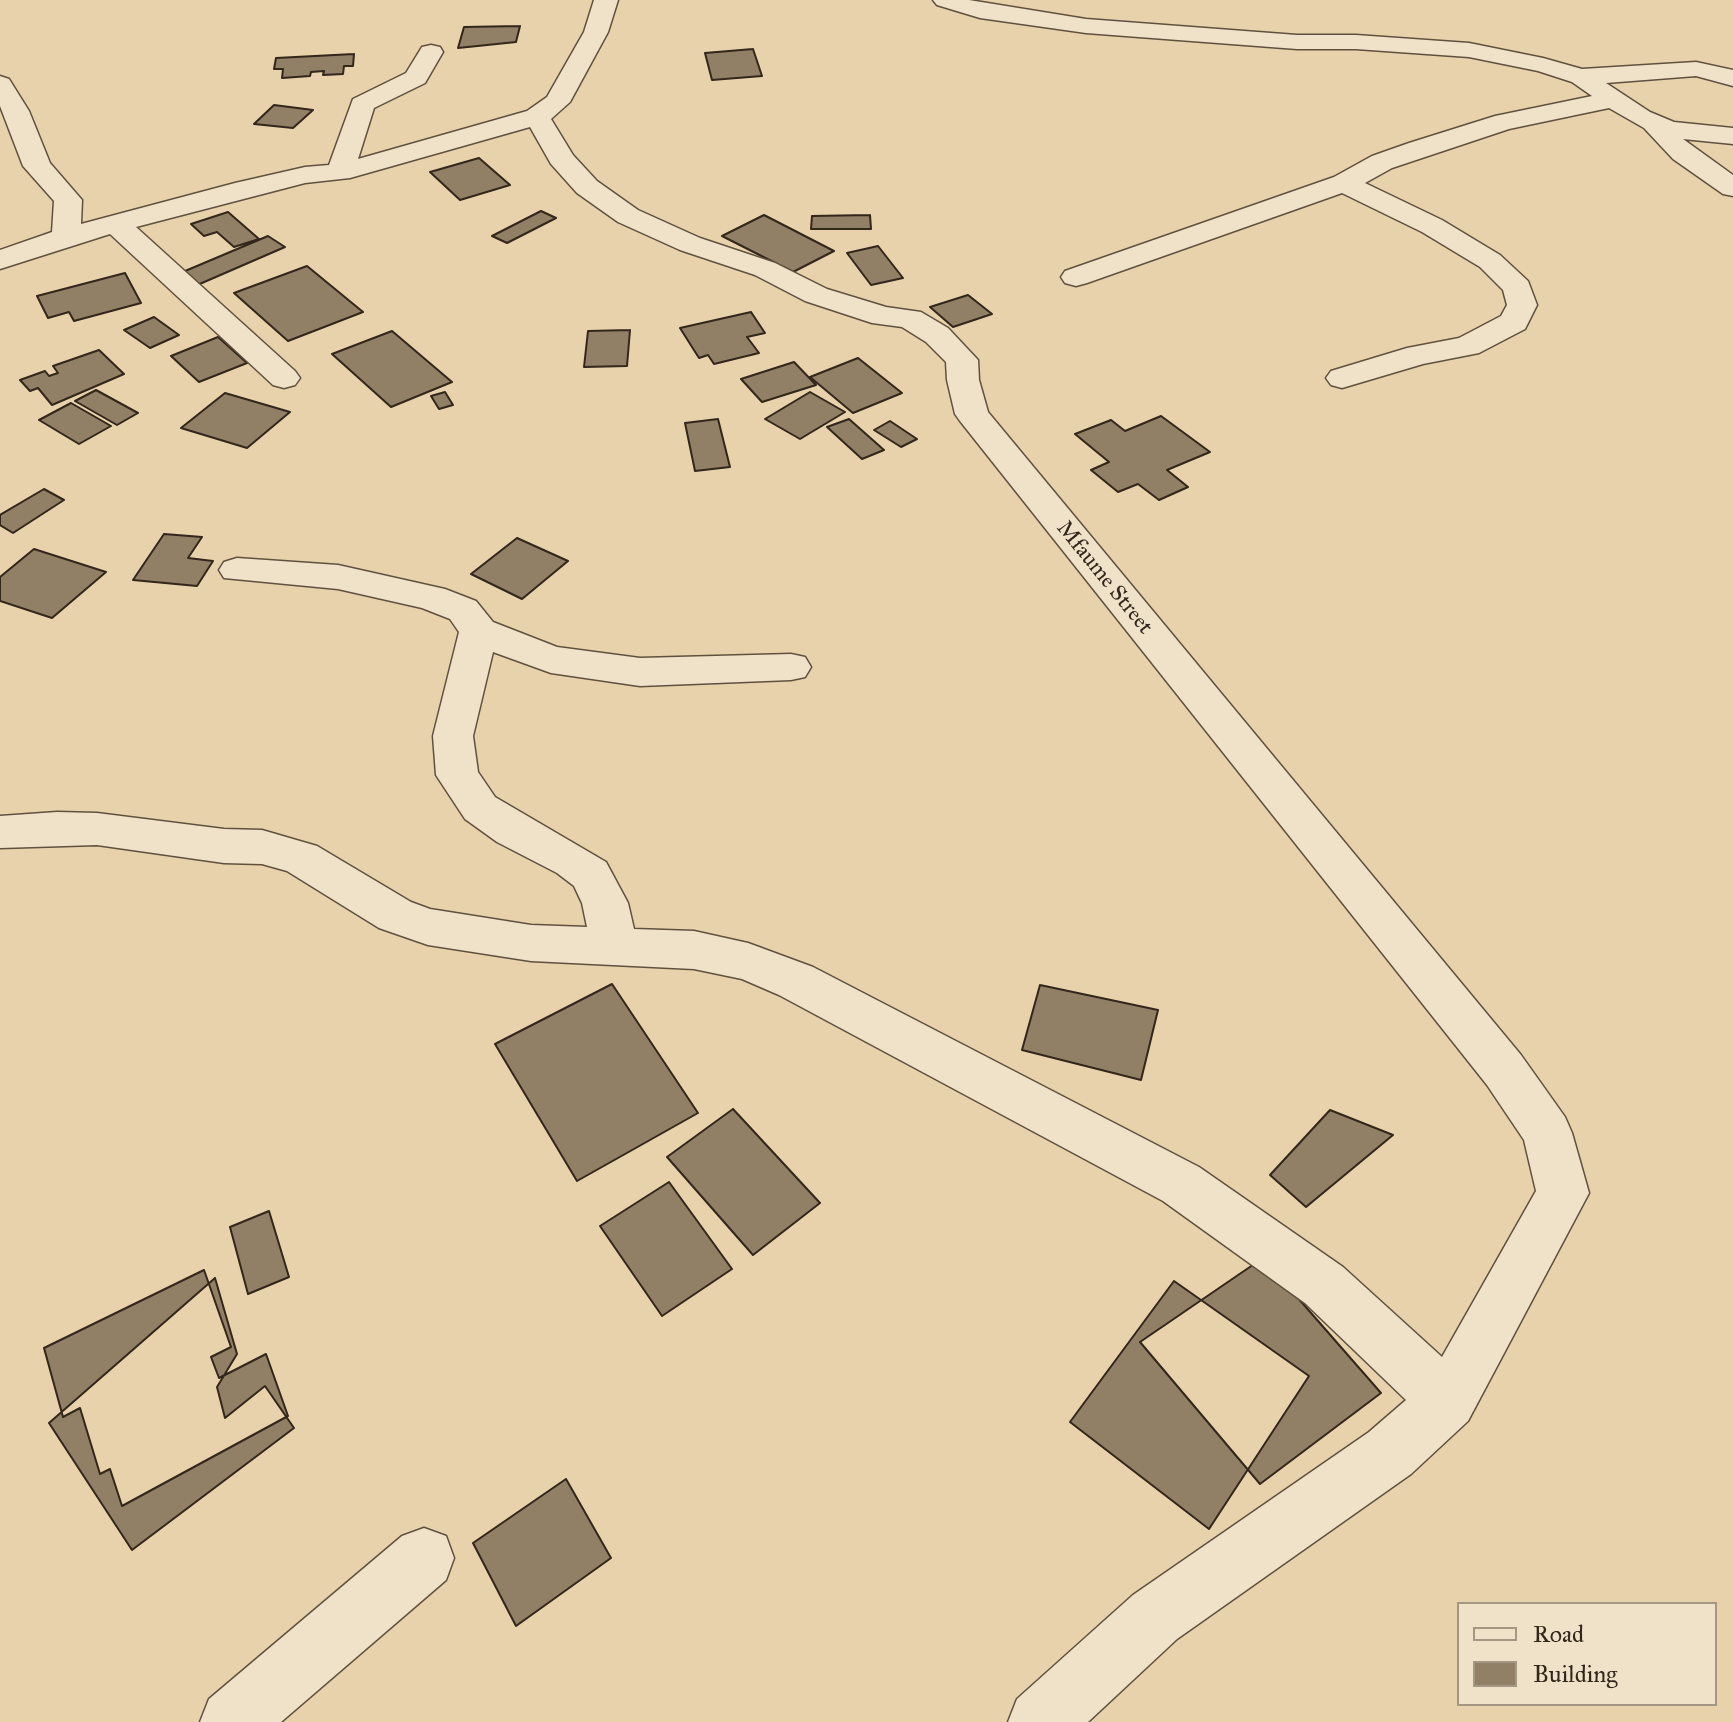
<!DOCTYPE html>
<style>
body{margin:0}
#map{position:relative;width:1733px;height:1722px;overflow:hidden;background:#e7d2ac;font-family:"IM FELL Great Primer",serif}
canvas{display:block}
.legend{position:absolute;left:1457px;top:1602px;width:260px;height:104px;box-sizing:border-box;background:#efe2c9;border:2px solid #a49783;margin:0;padding:10px 14px;list-style:none;font-size:24px;color:#33261b}
.legend li{display:flex;align-items:center;gap:16px;height:40px}
.legend b{width:40px;border:2px solid #a49783}
</style>
<div id="map">
<canvas width="1733" height="1722"></canvas>
<ul class="legend">
<li><b style="height:10px;background:#efe2c9"></b>Road</li>
<li><b style="height:22px;background:#917f66"></b>Building</li>
</ul>
</div>
<script>
const ctx = document.querySelector('canvas').getContext('2d');
ctx.lineJoin = 'round';
function paint(path, color) {
  ctx.fillStyle = color;
  ctx.fill(path, 'evenodd');
}
function shape(rows) {
  const path = new Path2D();
  for (const r of rows) {
    path.moveTo(r[0], r[1]);
    for (let i = 2; i < r.length; i += 2) path.lineTo(r[i], r[i + 1]);
  }
  return path;
}
function trace(path, color, width, dash) {
  ctx.strokeStyle = color;
  ctx.lineWidth = width;
  ctx.lineCap = dash ? 'butt' : 'round';
  ctx.setLineDash(dash || []);
  ctx.stroke(path);
}
function drawText(font, color, halo, rows, align = 'center') {
  ctx.font = font + ' "IM FELL Great Primer",serif';
  ctx.lineWidth = 7;
  ctx.setLineDash([]);
  ctx.textBaseline = 'middle';
  ctx.strokeStyle = halo;
  ctx.fillStyle = color;
  for (const [text, x, y, turn = 0] of rows) {
    ctx.save();
    ctx.translate(x, y);
    ctx.rotate((+turn || 0) * Math.PI / 180);
    ctx.textAlign = isNaN(turn) ? turn : align;
    if (halo) ctx.strokeText(text, 0, 0);
    ctx.fillText(text, 0, 0);
    ctx.restore();
  }
}
const building = shape([
 [520,26,516,42,458,48,464,27,520,26],
 [753,49,762,76,712,80,705,53,753,49],
 [354,54,353,66,344,66,343,74,323,75,324,71,311,72,310,76,282,78,283,69,274,69,276,58,354,54],
 [274,105,313,110,293,128,254,124,274,105],
 [479,158,510,185,460,200,430,172,479,158],
 [541,211,556,218,507,243,492,236,541,211],
 [228,212,259,239,234,247,217,232,204,236,191,224,228,212],
 [764,215,834,251,793,272,722,236,764,215],
 [870,215,871,229,811,229,812,216,870,215],
 [268,236,285,247,195,286,178,274,268,236],
 [878,246,903,278,871,285,847,253,878,246],
 [307,266,363,312,288,341,234,293,307,266],
 [125,273,141,303,74,321,69,312,48,318,37,296,125,273],
 [968,295,992,314,953,327,930,307,968,295],
 [751,312,765,333,747,337,759,353,714,364,708,355,699,358,680,328,751,312],
 [154,317,179,335,150,348,124,330,154,317],
 [630,330,627,366,584,367,588,331,630,330],
 [392,331,452,382,391,407,332,354,392,331],
 [218,337,247,363,199,382,171,356,218,337],
 [99,350,124,374,52,405,38,388,30,391,20,380,45,371,49,376,58,373,53,366,99,350],
 [858,358,902,393,853,413,810,377,858,358],
 [794,362,816,385,762,402,741,379,794,362],
 [96,390,138,413,117,425,75,401,96,390],
 [445,392,453,405,439,409,431,396,445,392],
 [810,392,845,412,800,439,765,419,810,392],
 [225,393,290,412,247,448,181,428,225,393],
 [71,403,111,426,79,444,39,420,71,403],
 [1161,416,1210,452,1167,470,1188,487,1159,500,1138,484,1118,492,1091,470,1109,462,1075,434,1111,420,1125,431,1161,416],
 [718,419,730,467,695,471,685,423,718,419],
 [849,419,884,450,862,459,827,427,849,419],
 [890,421,917,439,901,447,874,430,890,421],
 [44,489,64,500,13,533,0,525,0,515,44,489],
 [164,534,202,537,188,558,213,561,197,586,133,580,164,534],
 [517,538,568,561,522,599,471,574,517,538],
 [34,549,106,572,52,618,0,601,0,577,34,549],
 [612,984,698,1113,577,1181,495,1044,612,984],
 [1040,985,1158,1010,1141,1080,1022,1050,1040,985],
 [733,1109,820,1203,753,1255,667,1157,733,1109],
 [1330,1110,1393,1135,1306,1207,1270,1175,1330,1110],
 [669,1182,732,1269,662,1316,600,1226,669,1182],
 [269,1211,289,1277,248,1294,230,1227,269,1211],
 [1263,1258,1381,1393,1260,1484,1140,1342,1263,1258],
 [204,1270,231,1347,211,1357,219,1378,266,1354,288,1416,122,1506,110,1469,100,1474,80,1408,63,1417,44,1348,204,1270],
 [215,1278,237,1354,217,1387,225,1418,265,1386,294,1428,132,1550,49,1423,215,1278],
 [1174,1281,1309,1376,1209,1529,1070,1422,1174,1281],
 [566,1479,611,1558,516,1626,473,1543,566,1479]
]);
const street = shape([
 [594,0,618,0,608,32,570,102,551,119,573,155,597,181,638,210,700,238,775,263,827,289,886,307,921,312,948,328,978,360,979,380,988,412,1521,1055,1565,1117,1572,1133,1589,1193,1468,1421,1411,1474,1177,1639,1088,1722,1008,1722,1017,1699,1133,1595,1369,1432,1406,1400,1305,1303,1163,1201,779,995,742,979,694,969,531,961,428,945,379,928,287,871,262,864,224,863,97,845,0,848,0,816,57,812,97,813,224,829,262,830,317,846,411,902,430,909,531,925,587,927,582,903,574,886,557,873,497,842,465,819,436,775,433,736,459,632,450,619,422,608,338,589,224,578,219,570,224,562,237,558,338,565,445,589,476,601,493,622,557,647,640,658,791,654,805,657,811,667,805,677,791,680,640,686,551,673,493,652,473,736,478,772,495,797,606,862,628,903,634,929,694,931,748,943,813,967,1199,1167,1343,1267,1442,1357,1536,1191,1524,1140,1487,1085,960,421,955,414,947,380,946,362,926,342,902,327,872,323,805,301,755,275,680,250,618,222,577,193,551,164,530,127,350,178,305,183,136,227,295,371,300,378,295,385,284,388,273,385,110,234,0,269,0,250,52,232,54,201,23,166,0,106,0,76,9,79,29,111,50,163,82,200,81,224,235,183,305,167,329,165,353,99,406,73,422,47,431,45,440,47,443,52,425,83,374,108,358,159,527,111,547,97,584,32,594,0],
 [933,0,969,0,1086,19,1297,35,1356,35,1469,43,1543,58,1582,69,1696,62,1733,70,1733,86,1696,76,1606,83,1650,112,1674,122,1733,128,1733,144,1683,139,1733,175,1733,196,1723,194,1673,159,1644,128,1609,108,1509,129,1392,168,1365,183,1442,220,1500,255,1528,281,1537,305,1525,329,1479,353,1423,364,1342,388,1331,385,1326,378,1331,371,1407,348,1459,338,1501,316,1507,305,1503,290,1480,267,1422,232,1342,193,1087,283,1076,286,1065,283,1061,277,1065,271,1334,177,1372,156,1409,143,1495,116,1592,96,1572,82,1538,71,1469,57,1356,49,1297,49,1086,33,980,18,937,5,933,0],
 [424,1528,446,1536,454,1558,446,1580,281,1722,200,1722,209,1699,402,1536,424,1528]
]);
const streetNames = [
 ["Mfaume Street",1104,578,51]
];
paint(building, '#917f66');
trace(building, '#33261b', 2);
trace(street, '#60513f', 3);
paint(street, '#efe2c9');
drawText('22px', '#33261b', '#efe2c9', streetNames);
</script>
